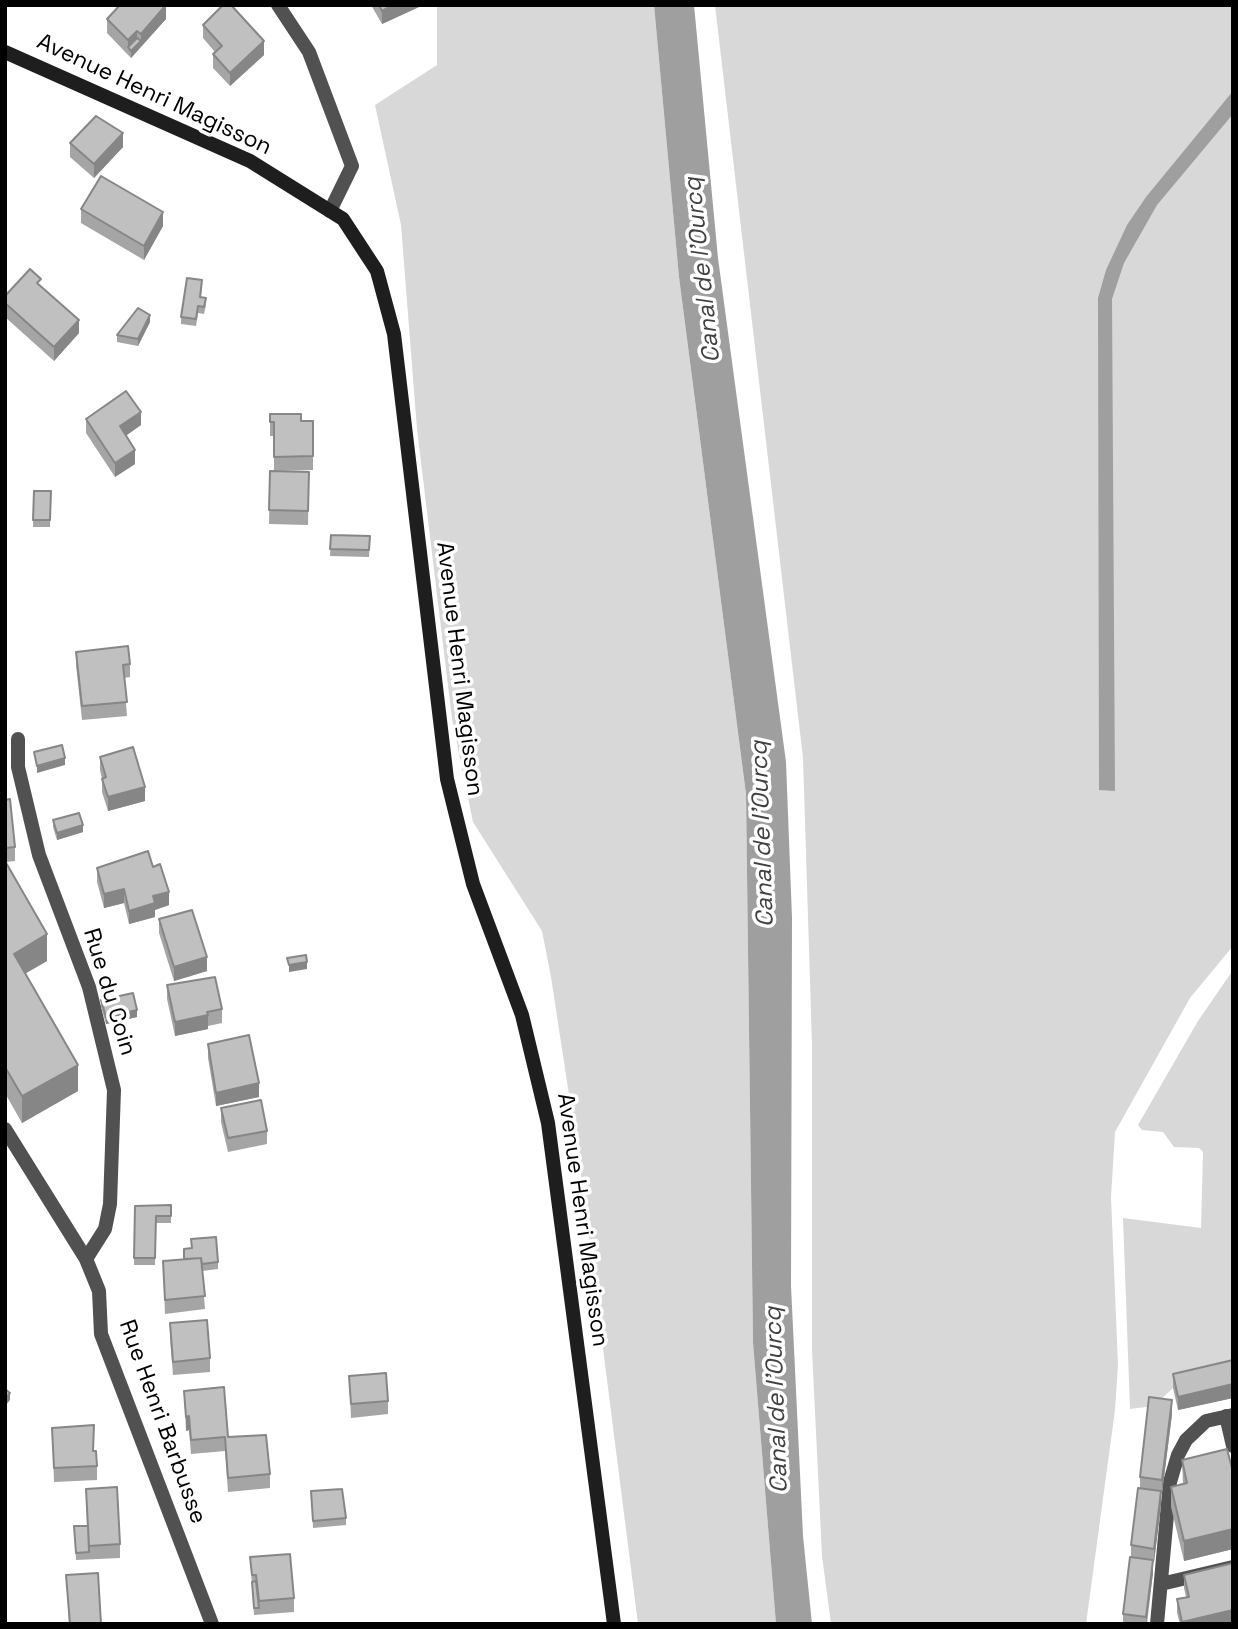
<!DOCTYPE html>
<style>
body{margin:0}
#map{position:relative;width:1238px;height:1629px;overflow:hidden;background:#fff;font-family:"Space Grotesk",sans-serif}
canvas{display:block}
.frame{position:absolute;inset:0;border:7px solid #000;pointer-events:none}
</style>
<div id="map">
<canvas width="1238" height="1629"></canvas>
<div class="frame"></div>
</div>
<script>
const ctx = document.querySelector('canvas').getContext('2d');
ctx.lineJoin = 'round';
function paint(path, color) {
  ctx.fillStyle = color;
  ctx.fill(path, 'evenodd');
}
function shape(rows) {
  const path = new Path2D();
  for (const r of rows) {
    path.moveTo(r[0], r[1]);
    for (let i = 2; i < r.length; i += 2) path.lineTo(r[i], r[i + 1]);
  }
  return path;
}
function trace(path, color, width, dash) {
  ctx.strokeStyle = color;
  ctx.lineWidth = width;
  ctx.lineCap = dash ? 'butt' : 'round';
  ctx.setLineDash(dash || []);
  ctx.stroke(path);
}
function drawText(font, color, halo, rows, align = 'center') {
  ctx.font = font + ' "Space Grotesk",sans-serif';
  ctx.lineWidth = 7;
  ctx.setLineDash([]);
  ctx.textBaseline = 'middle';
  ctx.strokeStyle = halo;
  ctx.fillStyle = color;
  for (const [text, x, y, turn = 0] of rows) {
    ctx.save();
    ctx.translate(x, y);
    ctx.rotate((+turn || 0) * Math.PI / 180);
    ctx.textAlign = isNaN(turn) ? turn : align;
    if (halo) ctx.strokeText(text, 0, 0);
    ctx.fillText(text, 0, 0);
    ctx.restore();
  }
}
const green = shape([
 [437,5,654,5,679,277,746,794,753,1343,776,1624,638,1624,580,1167,551,977,542,931,473,822,452,719,417,429,401,225,375,105,437,65],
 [715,5,1233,5,1233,946,1190,998,1115,1132,1111,1197,1118,1365,1115,1410,1086,1624,831,1624,822,1556,812,1350,812,1045,803,758],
 [1233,970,1233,1373,1173,1388,1154,1406,1130,1409,1123,1218,1201,1228,1203,1152,1199,1148,1174,1147,1163,1132,1142,1130,1138,1125,1198,1021]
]);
const water = shape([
 [654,5,694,5,718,258,786,762,792,918,791,1286,803,1536,812,1624,776,1624,753,1343,746,794,679,277],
 [1233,91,1233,114,1157,205,1124,263,1112,299,1115,791,1099,790,1098,298,1106,270,1127,225,1146,197]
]);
const service = shape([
 [1226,1416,1233,1446],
 [1161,1584,1233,1567],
 [1157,1624,1170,1482,1178,1455,1186,1440,1206,1421,1233,1415]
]);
const minor = shape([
 [18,739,18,767,39,855,89,987,114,1090,110,1204,105,1229,86,1259],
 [5,1129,86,1259,99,1291,101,1334,212,1624]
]);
const tertiary = shape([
 [278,5,309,52,352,166,330,211]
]);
const secondary = shape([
 [5,52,250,161,343,219,377,271,394,334,447,779,473,884,522,1015,548,1123,614,1624]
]);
const wall = shape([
 [371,5,419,5,419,7,382,24],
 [107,19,166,19,131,58,107,33],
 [203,25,264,55,230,86,213,68,213,54,215,52,203,38],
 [70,143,123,147,94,178,70,157],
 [81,209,163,226,144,260,81,223],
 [41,286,79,333,54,361,5,317,5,296],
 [202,287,201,297,206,305,204,314,198,313,196,326,181,324,181,317],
 [150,322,138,346,117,342,117,335],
 [270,414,301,421,313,421,313,470,274,471,274,436,270,436],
 [86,419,141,425,126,435,135,464,115,477,86,433],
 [270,471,309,472,308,525,269,524],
 [34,491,51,491,50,527,33,527],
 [331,535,370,536,369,557,330,556],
 [76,652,130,664,130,677,124,678,127,716,82,720,76,665],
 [100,757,145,801,108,811,102,792,102,779,100,770],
 [5,800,15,847,15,861,6,862,47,961,26,973,78,1091,22,1123,5,1093],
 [53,820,83,832,57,840,53,827],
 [153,867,169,905,155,910,155,917,129,924,124,903,104,908,97,882,97,868],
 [159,919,207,971,174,981,159,933],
 [167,985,222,1009,222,1023,208,1026,208,1029,175,1036,167,999],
 [101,1000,137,1017,106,1024,101,1007],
 [208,1044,259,1097,216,1106,208,1058],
 [221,1108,267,1131,267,1144,228,1152,221,1122],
 [171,1205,171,1223,156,1223,155,1265,134,1265,135,1206],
 [191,1239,218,1262,218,1269,202,1271,205,1309,165,1314,163,1261,184,1259,191,1248],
 [170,1323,210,1358,210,1372,173,1375,170,1337],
 [1233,1360,1233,1398,1178,1410,1173,1388,1173,1374],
 [349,1376,388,1401,388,1414,351,1418],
 [184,1391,228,1437,270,1474,270,1488,228,1492,225,1451,191,1454,189,1430,186,1431],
 [1172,1414,1162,1493,1161,1493,1161,1505,1154,1562,1153,1562,1153,1573,1147,1624,1123,1624,1123,1614,1131,1557,1131,1545,1140,1488,1140,1477],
 [52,1428,97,1466,97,1480,54,1482],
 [1182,1460,1233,1472,1233,1549,1184,1561,1171,1507,1171,1487,1183,1484],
 [86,1489,120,1544,120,1558,76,1560,74,1526,87,1526],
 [311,1491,346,1518,346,1525,313,1528],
 [250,1557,294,1598,294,1612,254,1615],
 [66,1575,101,1624,69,1624],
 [1184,1575,1233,1624,1180,1624,1177,1613,1177,1599,1186,1597,1184,1588]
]);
const shadedWall = shape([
 [166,5,166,19,131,58,131,51,141,41,141,34],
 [393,5,419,5,419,7,382,24,382,11],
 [137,31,137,45,128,47,128,40],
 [264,41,264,55,230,86,230,73],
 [123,133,123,147,94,178,94,164],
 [163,212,163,226,144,260,144,246],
 [150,315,150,322,138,346,138,339],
 [79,320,79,333,54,361,54,347],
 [141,412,141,425,120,440,120,426],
 [135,450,135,464,115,477,115,463],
 [65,758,65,765,37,773,37,766],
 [145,787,145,801,108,811,108,797],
 [83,825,83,832,57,840,57,833],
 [124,889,124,903,104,908,104,894],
 [169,892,169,905,155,910,155,917,129,924,129,911,153,896],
 [47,934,47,961,14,980,14,954],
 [207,957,207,971,174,981,174,967],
 [307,962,307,969,289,972,289,965],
 [137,1010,137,1017,106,1024,106,1017],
 [208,1015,208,1029,175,1036,175,1022],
 [78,1065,78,1091,22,1123,22,1096],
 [259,1083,259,1097,216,1106,216,1093],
 [1233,1384,1233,1398,1178,1410,1178,1397],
 [10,1393,10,1400,5,1406,5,1399],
 [1172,1400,1172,1414,1162,1493,1162,1480],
 [189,1416,189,1430,186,1431,186,1417],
 [1161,1491,1161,1505,1154,1562,1154,1549],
 [1233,1529,1233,1549,1184,1561,1184,1541],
 [1153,1560,1153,1573,1146,1624,1146,1617],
 [1233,1610,1233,1624,1182,1624,1182,1622]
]);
const building = shape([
 [120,5,166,5,141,34,137,31,128,40,107,19,120,5],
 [223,5,231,5,264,41,230,73,213,54,222,46,203,25,223,5],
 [379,5,393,5,382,11,379,5],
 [137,38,141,41,131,51,128,47,137,38],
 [96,116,123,133,94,164,70,143,96,116],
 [101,176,163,212,144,246,81,209,101,176],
 [30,269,41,279,37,283,79,320,54,347,5,303,5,296,30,269],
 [187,278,202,280,200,297,206,298,204,307,198,306,196,319,181,317,187,278],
 [138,308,150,315,138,339,117,335,138,308],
 [126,391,141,412,120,426,135,450,115,463,86,419,126,391],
 [270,414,301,414,301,421,313,421,313,456,274,457,274,422,270,422,270,414],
 [270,471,309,472,308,511,269,510,270,471],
 [34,491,51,491,50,520,33,520,34,491],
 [331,535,370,536,369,550,330,549,331,535],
 [128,646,130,664,123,665,127,702,82,706,76,652,128,646],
 [62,745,65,758,37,766,34,752,62,745],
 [133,747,145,787,108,797,102,779,106,777,100,757,133,747],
 [10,799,15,847,5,848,5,800,10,799],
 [79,813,83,825,57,833,53,820,79,813],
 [148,851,153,867,160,864,169,892,153,896,155,903,129,911,124,889,104,894,97,868,148,851],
 [5,861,47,934,14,954,78,1065,22,1096,5,1067,5,861],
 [192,910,207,957,174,967,159,919,192,910],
 [306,955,307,962,289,965,287,958,306,955],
 [215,977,222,1009,207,1012,208,1015,175,1022,167,985,215,977],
 [133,993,137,1010,106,1017,101,1000,133,993],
 [249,1035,259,1083,216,1093,208,1044,249,1035],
 [261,1100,267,1131,228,1138,221,1108,261,1100],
 [171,1205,171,1216,156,1216,155,1258,134,1258,135,1206,171,1205],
 [216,1237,218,1262,202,1264,201,1258,184,1259,184,1249,192,1248,191,1239,216,1237],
 [201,1258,205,1296,165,1300,163,1261,201,1258],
 [207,1320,210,1358,173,1362,170,1323,207,1320],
 [1233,1360,1233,1384,1178,1397,1173,1374,1233,1360],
 [386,1373,388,1401,351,1404,349,1376,386,1373],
 [224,1387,228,1437,266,1435,270,1474,228,1478,225,1437,191,1440,189,1416,186,1417,184,1391,224,1387],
 [5,1389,10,1393,5,1399,5,1389],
 [1149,1397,1172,1400,1162,1480,1140,1477,1149,1397],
 [94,1425,93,1451,96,1451,97,1466,54,1468,52,1428,94,1425],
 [1227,1449,1233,1472,1233,1529,1184,1541,1171,1487,1187,1483,1182,1460,1227,1449],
 [117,1487,120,1544,89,1546,86,1489,117,1487],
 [1138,1488,1161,1491,1154,1549,1131,1545,1138,1488],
 [342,1489,346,1518,313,1521,311,1491,342,1489],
 [74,1526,88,1526,89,1552,76,1553,74,1526],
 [290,1554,294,1598,259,1601,256,1575,252,1575,250,1557,290,1554],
 [1130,1557,1153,1560,1146,1617,1123,1614,1130,1557],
 [1233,1563,1233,1610,1182,1622,1177,1599,1189,1597,1184,1575,1233,1563],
 [98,1573,101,1624,70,1624,66,1575,98,1573],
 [256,1581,259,1608,254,1608,252,1582,256,1581]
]);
const streetNames = [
 ["Avenue Henri Magisson",154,95,25],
 ["Avenue Henri Magisson",459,669,83],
 ["Rue du Coin",109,992,73],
 ["Avenue Henri Magisson",582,1220,82],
 ["Rue Henri Barbusse",162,1422,70]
];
const waterNames = [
 ["Canal de l'Ourcq",703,270,-96],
 ["Canal de l'Ourcq",763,834,-92],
 ["Canal de l'Ourcq",777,1400,-92]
];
paint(green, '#d8d8d8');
paint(water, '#9f9f9f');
trace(service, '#515151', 14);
trace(minor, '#515151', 14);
trace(tertiary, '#515151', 14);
trace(secondary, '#1e1e1e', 14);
paint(wall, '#a5a5a5');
paint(shadedWall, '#868686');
paint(building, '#c0c0c0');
trace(building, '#868686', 2);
drawText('23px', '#000', '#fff', streetNames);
drawText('italic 24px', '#404040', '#fff', waterNames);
</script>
